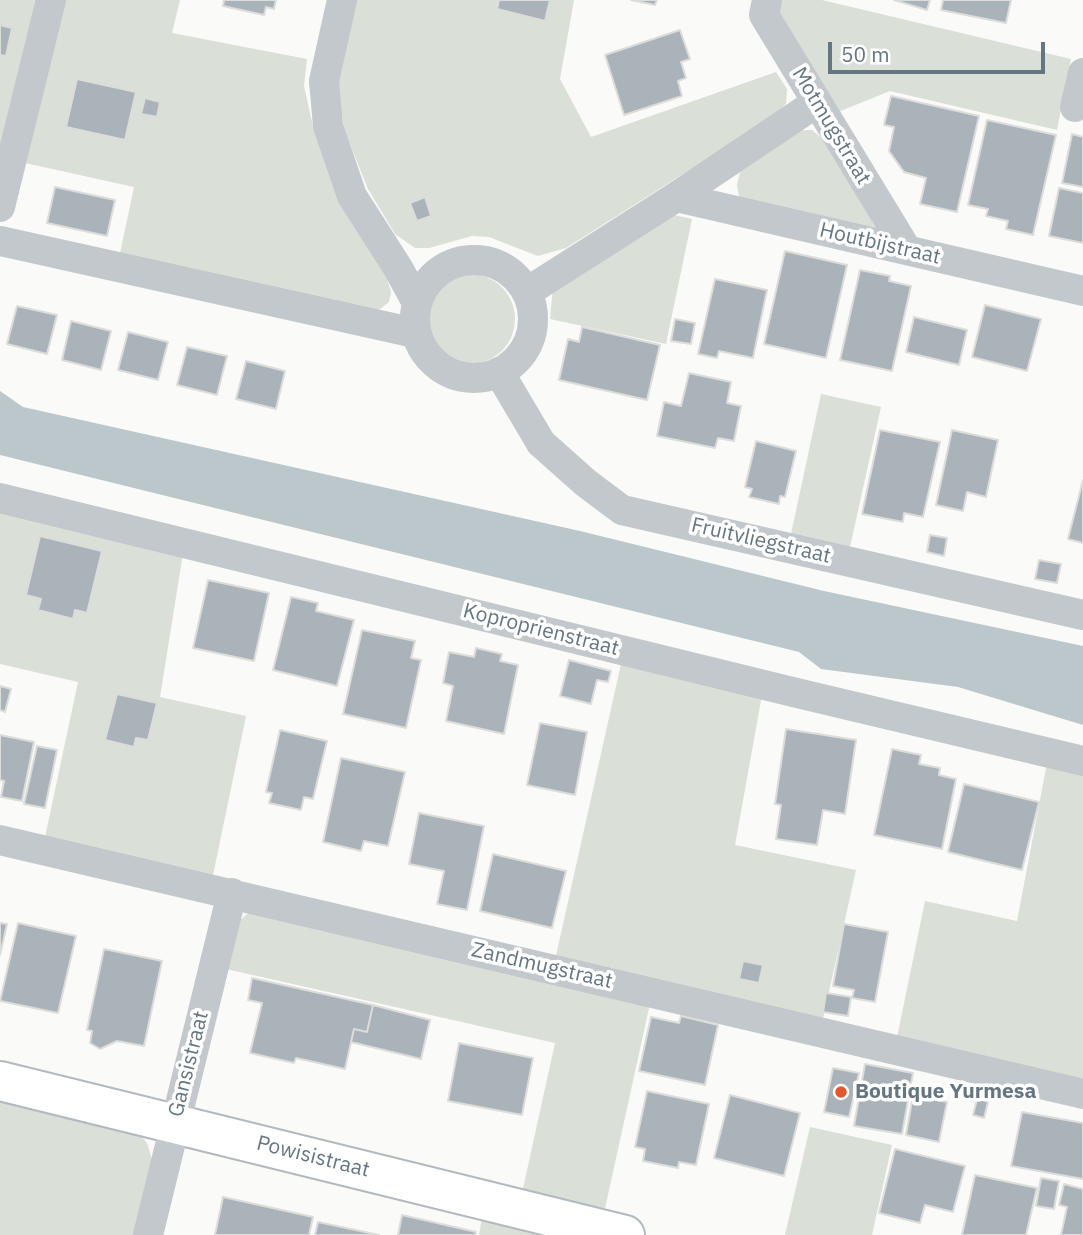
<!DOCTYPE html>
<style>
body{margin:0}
#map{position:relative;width:1083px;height:1235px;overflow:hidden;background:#fafaf8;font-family:"IBM Plex Sans",sans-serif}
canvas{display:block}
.scale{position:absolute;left:828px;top:42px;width:217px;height:32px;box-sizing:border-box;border:4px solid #657683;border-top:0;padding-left:9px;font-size:21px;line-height:24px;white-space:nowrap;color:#657683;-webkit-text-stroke:5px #fff;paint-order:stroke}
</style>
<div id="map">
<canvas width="1083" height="1235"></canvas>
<div class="scale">50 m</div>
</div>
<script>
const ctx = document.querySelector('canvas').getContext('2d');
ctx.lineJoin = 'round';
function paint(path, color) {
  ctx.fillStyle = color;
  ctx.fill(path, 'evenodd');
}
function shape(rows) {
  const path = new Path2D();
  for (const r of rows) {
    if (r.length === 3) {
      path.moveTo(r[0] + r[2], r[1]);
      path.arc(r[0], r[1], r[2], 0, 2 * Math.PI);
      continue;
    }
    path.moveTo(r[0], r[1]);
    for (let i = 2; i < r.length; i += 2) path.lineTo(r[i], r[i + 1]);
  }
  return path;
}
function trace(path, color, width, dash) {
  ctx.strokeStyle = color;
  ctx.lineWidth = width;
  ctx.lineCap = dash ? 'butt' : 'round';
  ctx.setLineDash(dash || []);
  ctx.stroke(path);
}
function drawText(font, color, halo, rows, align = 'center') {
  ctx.font = font + ' "IBM Plex Sans",sans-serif';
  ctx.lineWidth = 7;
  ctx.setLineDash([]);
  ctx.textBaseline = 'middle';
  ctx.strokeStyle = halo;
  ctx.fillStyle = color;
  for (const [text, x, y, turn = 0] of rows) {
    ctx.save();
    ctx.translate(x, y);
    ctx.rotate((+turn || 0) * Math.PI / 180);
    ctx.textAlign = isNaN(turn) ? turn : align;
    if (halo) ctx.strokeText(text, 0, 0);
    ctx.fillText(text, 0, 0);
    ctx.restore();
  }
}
const green = shape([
 [0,0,41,0,0,170],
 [54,0,180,0,172,33,307,59,304,86,314,131,387,279,391,292,389,302,380,309,367,313,119,258,134,187,16,161],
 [352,0,574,0,560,79,591,137,776,72,787,89,786,104,770,119,566,248,538,256,489,237,472,236,429,248,415,248,395,234,368,189,344,129,336,78],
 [781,0,822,0,1071,59,1057,130,890,91,838,112,778,11],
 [802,130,812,130,831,146,877,230,739,197,737,185,741,168],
 [674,215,692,219,666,344,550,319,553,287],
 [470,319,45],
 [821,394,881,407,850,547,791,534],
 [0,496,185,541,160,697,246,716,212,880,44,842,78,682,0,664],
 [621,664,762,695,735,845,856,870,822,1023,555,960],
 [1047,763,1083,771,1083,1094,894,1052,925,901,1017,921],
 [248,913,651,999,604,1213,522,1193,555,1043,226,969,237,923],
 [0,1096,136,1130,147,1143,152,1159,134,1235,0,1235],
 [810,1127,892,1145,872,1235,785,1235],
 [482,1217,552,1235,479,1235]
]);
const water = shape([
 [0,391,23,407,580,531,824,591,1083,646,1083,725,958,687,821,669,799,652,0,455]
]);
const building = shape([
 [224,0,276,0,274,9,266,7,264,15,223,6,224,0],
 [499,0,550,0,545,21,497,9,499,0],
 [631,0,657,0,655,5,631,0],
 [894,0,930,0,927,10,894,0],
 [943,0,1011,0,1006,23,941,10,943,0],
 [0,25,12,28,6,56,0,55,0,25],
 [680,30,690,59,681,62,686,78,678,81,682,96,624,115,605,55,680,30],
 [77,79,136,92,125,140,66,127,77,79],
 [891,96,979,116,957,212,920,204,926,178,904,172,889,151,894,127,884,125,891,96],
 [145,98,160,102,157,117,141,114,145,98],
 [987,120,1056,135,1033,235,1006,229,1008,221,986,216,988,209,968,205,987,120],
 [1072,134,1083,137,1083,187,1062,183,1072,134],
 [55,187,115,200,107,236,47,223,55,187],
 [1059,188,1083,193,1083,243,1049,236,1059,188],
 [425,197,431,216,417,221,410,203,425,197],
 [785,251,847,265,826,358,764,344,785,251],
 [860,270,890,276,889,281,911,286,892,371,840,360,860,270],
 [715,279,767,290,753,358,719,351,717,358,698,354,715,279],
 [985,305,1041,319,1027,371,972,357,985,305],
 [17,306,57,315,47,354,7,344,17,306],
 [914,317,967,330,959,365,906,352,914,317],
 [675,319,695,323,691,344,671,341,675,319],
 [71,321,111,331,101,370,62,360,71,321],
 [582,327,660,345,647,400,559,380,568,339,579,342,582,327],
 [128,332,168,342,158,380,118,370,128,332],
 [187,347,227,356,217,395,177,385,187,347],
 [246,361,285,371,276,409,236,399,246,361],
 [689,373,731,382,727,403,741,406,734,441,718,438,715,448,657,436,664,402,681,406,689,373],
 [880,430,940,442,923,517,904,513,903,522,862,514,880,430],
 [952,430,998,440,986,497,967,492,963,511,936,505,952,430],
 [756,441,796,451,785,497,780,496,779,504,749,497,752,489,745,487,756,441],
 [1083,480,1083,543,1068,539,1083,480],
 [930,535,947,538,944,556,927,552,930,535],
 [40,536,102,551,87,613,75,610,73,619,38,610,41,599,26,595,40,536],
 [1039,560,1061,564,1057,583,1035,579,1039,560],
 [208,580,269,593,254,661,193,648,208,580],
 [291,597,318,603,316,611,354,620,337,686,273,670,291,597],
 [362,630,415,641,411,658,421,660,406,728,343,714,362,630],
 [476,648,502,654,500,661,518,665,504,734,446,721,453,686,443,683,449,652,474,657,476,648],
 [569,660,611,671,608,682,597,680,591,704,560,696,569,660],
 [0,686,11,689,5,712,0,710,0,686],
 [117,694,157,703,148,740,136,738,134,747,105,740,117,694],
 [540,723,587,732,575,795,527,785,540,723],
 [786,729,856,740,845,814,823,810,817,845,776,839,781,805,775,804,786,729],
 [280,730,327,741,313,799,304,797,301,810,269,803,272,793,266,792,280,730],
 [0,735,34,742,22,801,1,797,4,781,0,780,0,735],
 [37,746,57,750,45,808,24,804,37,746],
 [892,749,921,755,919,764,940,768,939,775,956,779,942,849,874,835,892,749],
 [341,758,405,772,388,846,364,841,361,851,323,842,341,758],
 [964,784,1039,802,1022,870,948,852,964,784],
 [419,813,484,826,467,910,437,904,444,871,409,864,419,813],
 [493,854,566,871,552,928,480,911,493,854],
 [0,923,7,924,0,955,0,923],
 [18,923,76,936,58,1013,0,1001,18,923],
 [844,924,888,932,875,1002,852,998,854,990,833,986,844,924],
 [104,949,162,961,144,1046,117,1041,100,1049,90,1043,92,1031,87,1030,104,949],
 [743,961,763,965,759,983,739,979,743,961],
 [252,978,373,1005,367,1032,354,1029,345,1069,296,1058,294,1063,250,1053,262,1003,248,1000,252,978],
 [826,993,851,997,848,1016,823,1012,826,993],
 [373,1005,430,1020,421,1059,351,1042,354,1029,367,1032,373,1005],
 [681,1016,718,1025,705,1085,639,1071,651,1017,679,1023,681,1016],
 [459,1043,533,1058,522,1115,448,1101,459,1043],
 [865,1064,913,1073,902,1134,854,1126,865,1064],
 [833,1068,859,1073,849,1117,824,1112,833,1068],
 [647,1091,709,1104,696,1165,679,1162,678,1168,643,1161,645,1149,635,1147,647,1091],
 [730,1095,800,1113,784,1176,714,1158,730,1095],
 [913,1095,947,1102,939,1142,906,1135,913,1095],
 [978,1095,989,1098,984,1118,973,1115,978,1095],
 [1022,1112,1083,1123,1083,1179,1011,1166,1022,1112],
 [895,1149,965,1166,953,1212,925,1205,920,1223,879,1213,895,1149],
 [975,1175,1037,1188,1026,1235,962,1235,975,1175],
 [1041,1178,1059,1181,1054,1209,1036,1206,1041,1178],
 [1064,1184,1083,1189,1083,1235,1061,1235,1067,1207,1059,1205,1064,1184],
 [223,1197,313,1217,309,1235,215,1235,223,1197],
 [402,1215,476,1232,475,1235,398,1235,402,1215],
 [318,1222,379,1235,315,1235,318,1222]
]);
const street = shape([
 [342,0,324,81,328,126,352,196,398,268,416,301],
 [767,0,764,15,907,250],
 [1075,107,1083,73],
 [676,197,1083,291],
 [0,207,51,0],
 [0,241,415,333],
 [474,319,59],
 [527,292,676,197,816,103],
 [499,372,541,443,586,483,622,510,1083,615],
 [0,498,797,693,1083,761],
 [0,840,1083,1094],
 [148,1235,232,893]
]);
const secondary = shape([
 [0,1081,625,1235]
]);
const markers = [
 [841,1092,7,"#e4572e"]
];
const streetNames = [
 ["Motmugstraat",831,126,59],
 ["Houtbijstraat",880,244,13],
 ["Fruitvliegstraat",761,541,13],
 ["Koproprienstraat",541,630,14],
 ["Zandmugstraat",542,966,13],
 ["Gansistraat",189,1064,-76],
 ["Powisistraat",313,1157,14]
];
const poiNames = [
 ["Boutique Yurmesa",855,1092]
];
paint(green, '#dadfd7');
paint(water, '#bbc7cb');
paint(building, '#aab3b9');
trace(building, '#dcdcda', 2);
trace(secondary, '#b3babf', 42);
trace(street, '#c3c8cc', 30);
trace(secondary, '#fff', 38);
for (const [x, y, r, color] of markers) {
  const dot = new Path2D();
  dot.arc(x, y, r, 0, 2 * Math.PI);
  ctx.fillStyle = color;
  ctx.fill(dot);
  trace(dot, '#fff', 2.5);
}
drawText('21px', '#657683', '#fff', streetNames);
drawText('bold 21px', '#657683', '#fff', poiNames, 'left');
</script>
